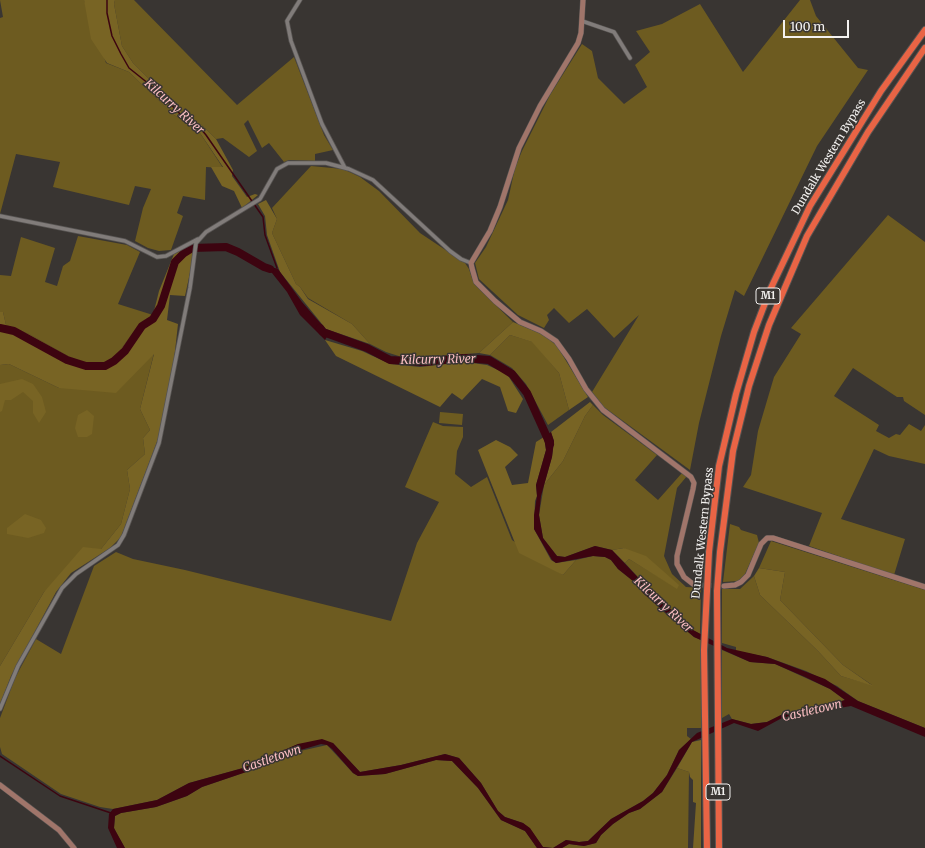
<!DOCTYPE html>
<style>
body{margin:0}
#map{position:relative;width:925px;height:848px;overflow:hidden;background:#393532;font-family:Merriweather,serif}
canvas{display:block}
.scale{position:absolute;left:783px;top:20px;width:66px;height:18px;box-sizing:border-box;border:2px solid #f4f2f0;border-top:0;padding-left:5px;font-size:12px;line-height:14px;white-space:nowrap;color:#f4f2f0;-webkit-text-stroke:3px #393532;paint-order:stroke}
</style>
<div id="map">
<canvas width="925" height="848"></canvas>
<div class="scale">100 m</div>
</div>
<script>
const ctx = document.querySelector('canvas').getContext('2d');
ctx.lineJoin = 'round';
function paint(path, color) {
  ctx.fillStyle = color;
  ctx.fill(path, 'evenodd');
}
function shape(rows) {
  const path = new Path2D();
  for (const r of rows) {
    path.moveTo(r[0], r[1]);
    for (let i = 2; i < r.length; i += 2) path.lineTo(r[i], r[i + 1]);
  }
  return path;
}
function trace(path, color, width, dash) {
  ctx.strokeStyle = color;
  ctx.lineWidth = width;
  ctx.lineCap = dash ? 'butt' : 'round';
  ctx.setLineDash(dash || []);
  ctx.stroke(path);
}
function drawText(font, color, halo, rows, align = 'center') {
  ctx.font = font + ' Merriweather,serif';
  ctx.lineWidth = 3;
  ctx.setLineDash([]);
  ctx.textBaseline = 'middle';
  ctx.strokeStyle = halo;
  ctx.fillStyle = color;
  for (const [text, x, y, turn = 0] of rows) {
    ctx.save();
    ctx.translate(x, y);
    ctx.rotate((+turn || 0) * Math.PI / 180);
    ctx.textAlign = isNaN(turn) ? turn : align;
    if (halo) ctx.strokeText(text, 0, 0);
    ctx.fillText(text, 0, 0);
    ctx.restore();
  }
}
const green = shape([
 [0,0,84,0,106,63,129,72,174,115,189,123,200,133,223,168,206,167,205,200,183,196,177,213,183,216,171,250,159,251,148,248,135,241,143,208,151,189,135,186,129,205,53,187,60,162,16,154,0,214,0,18,3,17],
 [115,0,134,0,237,105,294,57,324,135,333,150,315,154,315,161,289,160,284,162,269,143,262,148,248,120,244,124,257,151,249,157,223,138,216,139,203,126,182,112,133,63,122,46,114,4],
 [800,0,810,0,816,16,858,68,868,70,817,146,744,296,735,290,721,336,699,423,690,470,604,407,592,392,639,315,614,338,587,309,569,323,554,308,547,315,549,320,544,328,518,315,479,279,475,263,486,247,508,200,515,168,522,151,550,95,582,44,592,51,598,78,624,104,647,87,635,65,650,52,636,31,662,24,700,4,743,72],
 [311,166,343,169,360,177,379,191,420,233,465,263,469,269,474,284,513,322,479,353,405,358,386,352,370,344,352,324,308,298,300,287,296,284,272,233,277,219,272,208],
 [888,215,925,242,925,415,904,401,903,397,897,397,853,368,834,396,879,425,876,431,889,438,896,434,900,435,909,424,921,431,925,425,925,464,889,456,874,449,841,519,905,539,894,575,809,546,822,513,743,487,751,475,758,431,774,377,801,334,791,328],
 [78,236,127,245,140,252,118,304,153,315,141,322,115,357,103,364,87,364,68,356,29,334,6,325,3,312,0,312,0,275,11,276,21,237,55,248,45,282,57,286,63,266,70,261],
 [510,335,533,342,559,373,569,410,548,425,526,384,512,368,490,355],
 [154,353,140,409,150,430,143,438,145,454,127,470,130,489,121,524,101,549,44,592,0,666,0,365,9,364,59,388],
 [593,405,603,415,657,455,635,480,658,500,682,473,687,476,677,488,664,556,672,574,686,587,701,588,700,634,693,630,648,588,625,563,629,559,677,588,624,548,612,550,595,546,565,557,557,556,543,538,539,515,544,485,563,461,585,416],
 [440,412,463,414,462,425,439,423],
 [433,422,443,426,463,427,463,437,457,451,455,474,471,487,487,477,512,540,563,575,576,560,593,556,605,557,611,560,618,569,638,585,643,593,668,616,694,637,701,640,701,728,687,728,687,736,691,739,679,750,667,775,653,793,643,801,611,819,588,841,579,842,566,840,553,848,543,847,530,829,523,823,505,817,498,811,481,783,459,758,445,754,401,765,360,772,333,743,298,744,243,768,189,783,157,800,113,809,100,807,61,794,2,754,0,747,0,718,15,678,36,639,61,654,94,566,116,552,133,559,185,570,391,621,417,543,439,502,405,487],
 [730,524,739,527,741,530,757,535,759,543,745,574,738,581,723,582],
 [771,541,925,590,925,728,858,701,837,686,806,671,767,657,736,651,736,647,722,643,722,589,740,589,754,576,760,595,818,651,841,676,872,685,843,665,780,600,785,572,759,568],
 [722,650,750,662,775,664,830,689,845,700,825,706,785,713,767,722,751,724,732,719,729,714,722,718],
 [327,745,353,773,358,776,385,774,436,760,452,761,478,788,501,820,525,831,537,848,125,848,117,834,114,828,115,816,121,813,156,807,187,796,202,787,252,770,287,754],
 [677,768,689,772,688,848,562,848,569,844,584,846,596,843,601,835,613,824,629,813,640,809,662,792]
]);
const forest = shape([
 [84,0,115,0,114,4,122,46,133,63,182,112,203,126,216,139,233,170,232,176,247,197,255,194,258,195,242,208,234,191,222,186,211,167,223,167,200,133,189,123,174,115,129,72,107,63,91,39],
 [266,200,277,219,272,233,296,284,300,287,308,299,352,324,370,344,326,329,280,272,267,235,265,216,258,204],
 [194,243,194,254,185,296,170,295,167,320,178,324,173,369,158,439,121,537,110,548,71,573,56,592,11,676,0,704,0,666,44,592,83,547,101,549,121,524,130,489,127,470,145,454,143,438,150,430,140,409,154,354,116,393,59,388,9,364,0,365,0,312,3,312,6,325,29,334,68,356,87,364,103,364,115,357,141,322,153,315,159,291,174,254],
 [513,322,544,335,557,346,588,397,569,410,559,373,532,342,510,335,490,355,479,353],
 [325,340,362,351,390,364,420,367,465,362,487,365,507,374,523,399,516,413,508,411,500,387,482,379,462,400,452,393,440,407,336,356],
 [22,379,33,384,42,397,46,412,39,423,33,413,33,401,23,392,11,400,5,400,2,411,0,412,0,384],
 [590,402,593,405,585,416,563,461,544,485,552,457,554,441,551,432],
 [87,410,94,416,92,434,87,437,78,437,75,428,78,415],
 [544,437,546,450,536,485,537,496,535,501,534,529,551,560,556,563,576,560,563,575,519,553,478,450,496,440,510,447,518,455,505,467,512,485,528,483,536,442],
 [25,514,41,520,46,528,44,533,28,538,7,534,7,528],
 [624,548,646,556,679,585,677,589,629,559,625,563,612,550],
 [759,568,785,572,780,600,843,665,873,686,841,676,818,651,760,595,754,576],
 [701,740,701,848,693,848,696,803,693,802,693,780,690,777,689,772,677,768,692,742]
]);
const water = shape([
 [262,264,278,269,302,302,329,333,325,340,300,315,287,292,272,273,260,267],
 [551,432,554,441,552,457,541,496,539,515,543,538,557,556,565,557,595,546,612,550,648,588,693,630,727,648,767,657,825,679,858,701,925,728,925,737,851,706,792,716,782,718,758,731,734,723,692,742,662,792,640,809,629,813,613,824,601,835,596,843,584,846,569,844,562,848,537,848,525,831,501,820,478,788,452,761,436,760,385,774,358,776,353,773,332,749,327,745,321,744,287,754,252,770,202,787,187,796,156,807,121,813,115,816,114,828,125,848,117,848,108,828,109,814,113,809,157,800,189,783,243,768,298,744,322,739,333,743,360,772,401,765,445,754,459,758,481,783,498,811,505,817,523,823,530,828,543,847,553,848,566,840,579,842,588,841,611,819,643,801,653,793,667,775,679,750,697,733,732,719,751,724,767,722,785,713,825,706,845,700,830,689,805,677,775,664,750,662,694,637,643,593,638,585,618,569,611,560,605,557,593,556,556,563,552,560,534,529,534,515,537,496,536,485,546,450,544,437]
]);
const stream = shape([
 [107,0,107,13,112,36,121,54,129,68,159,92,181,115,195,122,206,135,263,217,265,235,277,268],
 [0,756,60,796,111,813]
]);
const river = shape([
 [0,328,14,331,67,360,86,366,105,366,114,361,125,351,142,326,153,319,161,306,175,262,184,253,192,248,226,247,238,252,264,267,270,269],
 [320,328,323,332,367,348,390,360,424,362,464,358,489,360,512,374,527,393,550,444]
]);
const secondaryTunnel = shape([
 [699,585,724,586]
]);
const street = shape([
 [300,0,287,21,291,41,322,124,345,168],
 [582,21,614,32,630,58],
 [0,216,125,241,157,257,166,256,198,239],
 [0,709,18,666,62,588,76,574,118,545,124,535,159,443,190,288,196,243,206,232,260,199,277,169,288,163,326,163,349,169,373,180,450,251,461,259,471,263]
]);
const secondary = shape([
 [583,0,581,33,578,43,540,106,519,148,500,207,490,231,471,263,472,268,476,282,495,301,520,322,541,331,556,341,569,359,586,389,603,410,691,477,694,483,693,489,677,556,677,564,684,577,693,584,699,585],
 [724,586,735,585,741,582,748,575,761,544,767,538,773,538,925,587],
 [0,785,59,830,74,848]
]);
const highway = shape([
 [707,848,704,650,709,552,719,466,736,394,754,332,770,290,810,206,881,91,925,30],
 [719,848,717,591,720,552,733,451,749,386,769,325,807,236,868,132,925,48]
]);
const shields = [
 [768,296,24],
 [718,792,24]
];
const shieldNames = [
 ["M1",768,296],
 ["M1",718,792]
];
const streetNames = [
 ["Dundalk Western Bypass",829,157,-59],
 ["Dundalk Western Bypass",703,533,-84]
];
const waterNames = [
 ["Kilcurry River",174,107,42],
 ["Kilcurry River",438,360,-1],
 ["Kilcurry River",663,605,43],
 ["Castletown",812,711,-13],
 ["Castletown",272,759,-19]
];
paint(green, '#6d5b20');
paint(forest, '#786424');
paint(water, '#3d0410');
trace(stream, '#3d0410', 1.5);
trace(river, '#3d0410', 8);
trace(secondaryTunnel, '#55514e', 5, [5, 2.5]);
trace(street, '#575452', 5);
trace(secondary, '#575452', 6);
trace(highway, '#575452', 8);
trace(street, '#817c7a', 3.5);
trace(secondary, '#a0756a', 5);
trace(highway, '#e96445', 6);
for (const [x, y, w] of shields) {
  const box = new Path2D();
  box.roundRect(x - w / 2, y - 8, w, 16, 3);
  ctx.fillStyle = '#393532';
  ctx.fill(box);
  trace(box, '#f4f2f0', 1);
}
drawText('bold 10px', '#f4f2f0', null, shieldNames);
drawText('11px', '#f4f2f0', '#393532', streetNames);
drawText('italic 12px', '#fabec1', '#393532', waterNames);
</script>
